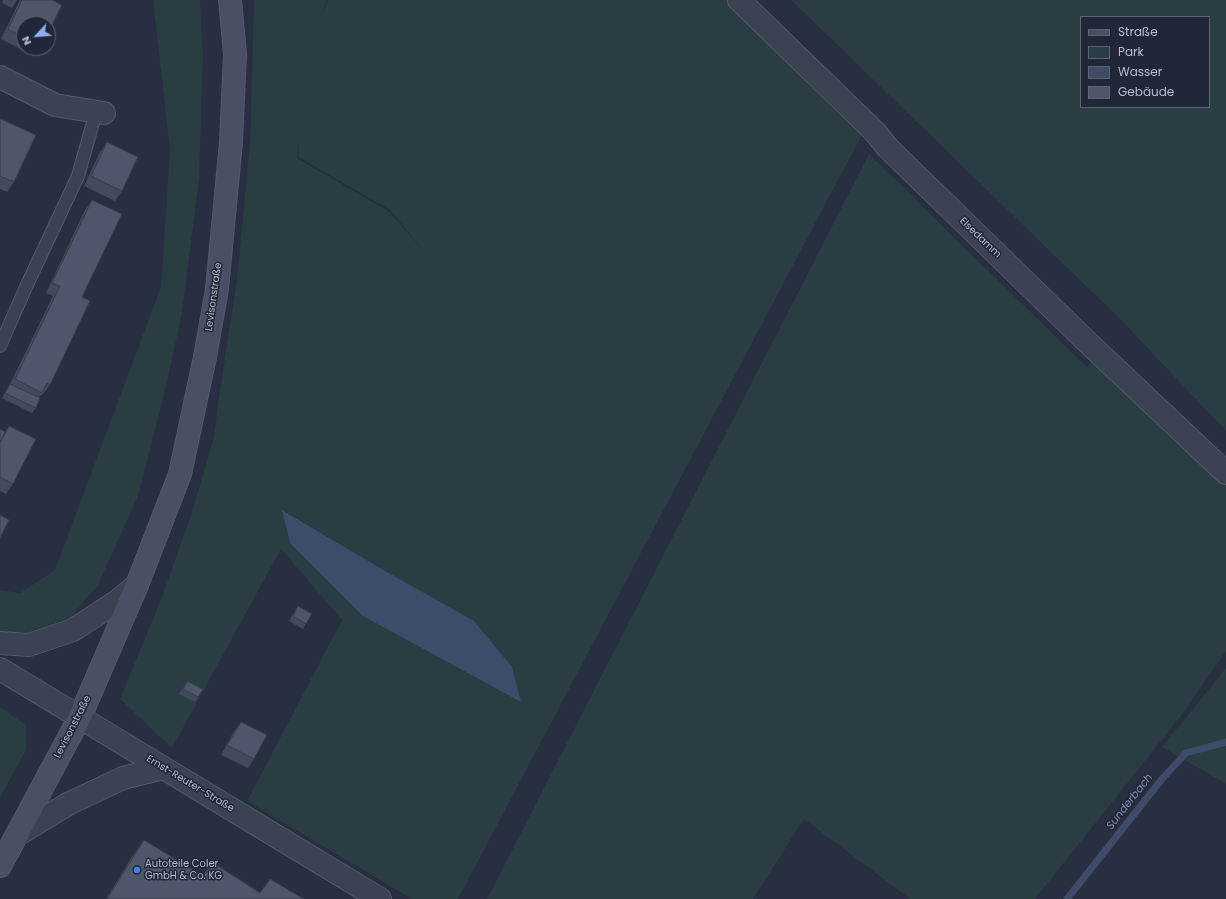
<!DOCTYPE html>
<meta charset="utf-8">
<style>
body{margin:0}
#map{position:relative;width:1226px;height:899px;overflow:hidden;background:#272f41;font-family:Poppins,sans-serif}
canvas{display:block}
.legend{position:absolute;left:1080px;top:16px;width:130px;height:92px;box-sizing:border-box;background:#202736;border:1px solid #5d6372;margin:0;padding:5px 7px;list-style:none;font-size:12px;color:#b8bdcb}
.legend li{display:flex;align-items:center;gap:8px;height:20px}
.legend b{width:20px;border:1px solid #5d6372}
.north{position:absolute;left:16px;top:16px;width:40px;height:40px;box-sizing:border-box;background:#202736;border:1px solid #5d6372;border-radius:50%;rotate:244deg;font-size:11px;font-weight:700;line-height:16px;text-align:center;color:#b8bdcb}
.north::after{content:'';display:block;margin:auto;width:14px;height:18px;background:#93aef5;clip-path:polygon(50% 0,100% 100%,50% 72%,0 100%)}
</style>
<div id="map">
<canvas width="1226" height="899"></canvas>
<ul class="legend">
<li><b style="height:5px;background:#4a5064"></b>Straße</li>
<li><b style="height:11px;background:#293d42"></b>Park</li>
<li><b style="height:11px;background:#3e4b69"></b>Wasser</li>
<li><b style="height:11px;background:#4d566a"></b>Gebäude</li>
</ul>
<div class="north">N</div>
</div>
<script>
const ctx = document.querySelector('canvas').getContext('2d');
ctx.lineJoin = 'round';
function paint(path, color) {
  ctx.fillStyle = color;
  ctx.fill(path, 'evenodd');
}
function shape(rows) {
  const path = new Path2D();
  for (const r of rows) {
    path.moveTo(r[0], r[1]);
    for (let i = 2; i < r.length; i += 2) path.lineTo(r[i], r[i + 1]);
  }
  return path;
}
function trace(path, color, width, dash) {
  ctx.strokeStyle = color;
  ctx.lineWidth = width;
  ctx.lineCap = dash ? 'butt' : 'round';
  ctx.setLineDash(dash || []);
  ctx.stroke(path);
}
function drawText(font, color, halo, rows, align = 'center') {
  ctx.font = font + ' Poppins,sans-serif';
  ctx.lineWidth = 3;
  ctx.setLineDash([]);
  ctx.textBaseline = 'middle';
  ctx.strokeStyle = halo;
  ctx.fillStyle = color;
  for (const [text, x, y, turn = 0] of rows) {
    ctx.save();
    ctx.translate(x, y);
    ctx.rotate((+turn || 0) * Math.PI / 180);
    ctx.textAlign = isNaN(turn) ? turn : align;
    if (halo) ctx.strokeText(text, 0, 0);
    ctx.fillText(text, 0, 0);
    ctx.restore();
  }
}
const green = shape([
 [153,0,200,0,203,55,199,178,182,313,165,391,138,496,98,585,71,617,28,633,0,632,0,590,20,593,55,570,161,287,170,150],
 [254,0,327,0,320,18,328,0,734,0,864,131,458,899,412,899,247,801,342,620,281,549,172,748,120,699,162,597,193,509,214,437,220,390,237,279,250,142],
 [299,139,298,157,390,210,427,255,429,261,427,255,390,212,297,158],
 [283,510,387,572,290,543],
 [791,0,1226,0,1226,431,1120,319],
 [1081,17,1209,17,1209,107,1081,107],
 [869,154,1087,367,1096,355,1226,477,1226,651,1184,712,1035,899,910,899,804,819,753,899,487,899],
 [1226,668,1226,784,1162,747],
 [0,707,26,725,26,750,0,798]
]);
const water = shape([
 [282,510,387,572,474,621,512,667,521,702,363,616,290,543]
]);
const stream = shape([
 [1067,899,1162,779,1186,753,1226,742]
]);
const lane = shape([
 [0,346,26,287,78,176,96,112]
]);
const street = shape([
 [739,0,874,131,888,148,1083,338,1226,473],
 [0,77,55,105,104,113],
 [0,643,29,645,73,630,116,602,137,585],
 [0,669,380,899],
 [17,835,68,804,123,778,163,768]
]);
const secondary = shape([
 [0,866,80,717,137,585,180,474,205,357,217,289,231,142,235,54,230,0]
]);
const wall = shape([
 [3,0,17,0,12,8,2,3],
 [20,0,52,0,24,24,24,48,40,48,34,56,1,39],
 [0,119,14,182,7,192,0,189],
 [107,142,122,191,115,201,84,186,100,152],
 [92,200,82,297,50,385,43,394,42,394,39,397,36,408,32,413,2,398,7,389,10,384,53,296,46,293,85,210],
 [9,426,13,484,6,494,0,491,0,429,5,432],
 [298,606,306,624,303,629,289,621],
 [187,681,198,697,195,702,179,694,184,686],
 [241,722,254,759,248,768,221,755,234,731],
 [144,840,203,876,212,862,260,892,270,879,304,899,106,899,131,858]
]);
const building = shape([
 [9,0,17,0,15,3,9,0],
 [22,0,52,0,62,5,48,33,48,24,24,24,24,38,8,29,22,0],
 [1,119,36,135,14,182,0,176,0,120,1,119],
 [107,142,138,157,122,191,91,176,107,142],
 [92,200,122,214,82,297,90,301,50,385,47,383,42,393,15,379,60,286,52,283,92,200],
 [10,384,40,398,36,408,5,393,10,384],
 [9,426,36,439,13,484,0,477,0,443,9,426],
 [0,429,5,432,0,442,0,429],
 [0,515,9,520,0,538,0,515],
 [298,606,312,614,306,624,293,616,298,606],
 [187,681,203,689,198,697,183,689,187,681],
 [241,722,267,735,254,759,227,745,241,722],
 [144,840,203,876,212,862,260,893,270,879,304,899,107,899,144,840]
]);
const markers = [
 [137,870,4,"#3f7fe0"]
];
const streetNames = [
 ["Elsedamm",980,238,44],
 ["Levisonstraße",214,297,-82],
 ["Levisonstraße",73,727,-63],
 ["Ernst-Reuter-Straße",190,784,31]
];
const poiNames = [
 ["Autoteile Coler",145,864],
 ["GmbH & Co. KG",145,876]
];
const waterNames = [
 ["Sunderbach",1130,802,-52]
];
paint(green, '#293d42');
paint(water, '#3e4b69');
trace(stream, '#3e4b69', 7);
trace(lane, '#535a68', 14);
trace(street, '#535a68', 24);
trace(secondary, '#535a68', 24);
trace(lane, '#3b4251', 12);
trace(street, '#3b4251', 22);
trace(secondary, '#4a5064', 22);
paint(wall, '#424a5b');
paint(building, '#4d566a');
trace(building, '#363c4a', 1);
for (const [x, y, r, color] of markers) {
  const dot = new Path2D();
  dot.arc(x, y, r, 0, 2 * Math.PI);
  ctx.fillStyle = color;
  ctx.fill(dot);
  trace(dot, '#202736', 1.5);
}
drawText('10px', '#b8bdcb', '#202736', streetNames);
drawText('10px', '#b8bdcb', '#202736', poiNames, 'left');
drawText('italic 11px', '#8190b2', '#202736', waterNames);
</script>
